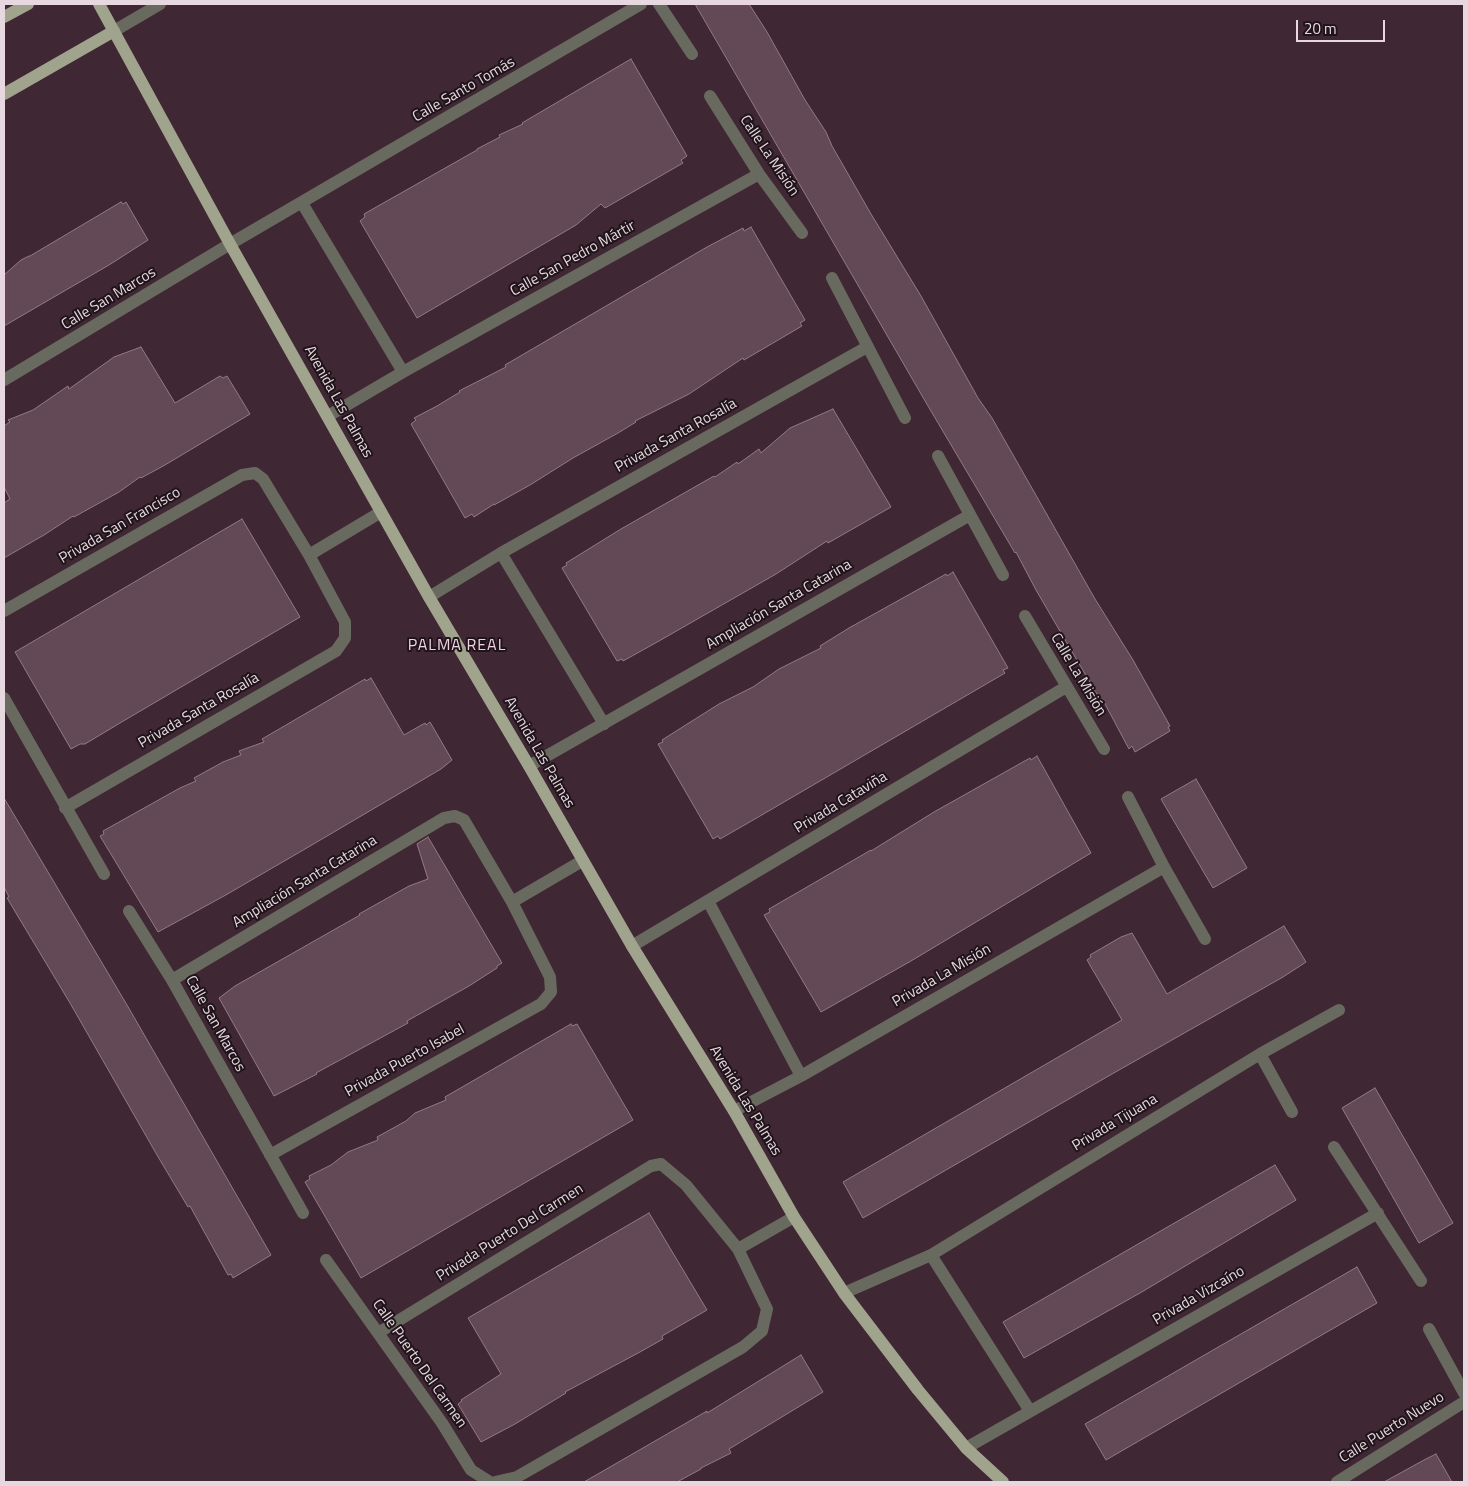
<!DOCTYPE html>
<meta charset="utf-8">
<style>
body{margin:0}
#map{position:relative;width:1468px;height:1486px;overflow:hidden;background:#3f2733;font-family:"Titillium Web",sans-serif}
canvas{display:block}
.frame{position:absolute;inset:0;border:5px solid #e7d7df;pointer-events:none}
.scale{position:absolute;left:1296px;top:20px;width:89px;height:22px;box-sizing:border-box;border:2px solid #e7d7df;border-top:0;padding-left:6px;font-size:15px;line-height:18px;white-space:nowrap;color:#e7d7df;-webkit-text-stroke:4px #1f1419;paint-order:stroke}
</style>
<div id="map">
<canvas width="1468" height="1486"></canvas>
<div class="frame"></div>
<div class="scale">20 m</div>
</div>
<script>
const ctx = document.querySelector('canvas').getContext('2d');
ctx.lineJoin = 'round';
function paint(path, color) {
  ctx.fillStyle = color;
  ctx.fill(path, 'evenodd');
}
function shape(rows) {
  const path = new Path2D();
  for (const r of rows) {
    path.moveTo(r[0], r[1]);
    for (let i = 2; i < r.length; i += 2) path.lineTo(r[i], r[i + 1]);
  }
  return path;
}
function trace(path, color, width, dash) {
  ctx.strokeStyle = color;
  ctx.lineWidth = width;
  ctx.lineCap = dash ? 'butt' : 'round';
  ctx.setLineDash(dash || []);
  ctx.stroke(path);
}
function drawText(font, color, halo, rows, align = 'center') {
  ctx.font = font + ' "Titillium Web",sans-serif';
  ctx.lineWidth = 4;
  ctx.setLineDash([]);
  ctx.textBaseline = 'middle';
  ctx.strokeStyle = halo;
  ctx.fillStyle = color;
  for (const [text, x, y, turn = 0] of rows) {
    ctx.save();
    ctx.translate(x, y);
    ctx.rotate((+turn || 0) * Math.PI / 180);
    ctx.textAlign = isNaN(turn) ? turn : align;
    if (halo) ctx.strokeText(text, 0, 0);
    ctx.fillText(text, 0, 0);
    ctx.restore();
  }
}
const building = shape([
 [695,4,749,4,767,32,805,100,826,132,832,146,871,214,921,296,978,398,992,418,1095,599,1133,660,1170,726,1168,727,1170,731,1135,752,1132,746,1129,749,1104,702,1102,703,1036,590,1016,552,1015,553,1005,536,928,406,695,4],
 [631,59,687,156,681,160,683,163,605,208,601,204,576,225,417,318,360,221,365,217,364,214,477,150,477,149,500,137,499,135,523,124,522,123,631,59],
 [121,202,123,204,126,202,148,240,109,265,4,326,4,275,21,260,29,256,30,256,121,202],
 [751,227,805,320,800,323,802,326,744,360,743,358,689,394,635,421,636,422,618,433,573,458,530,485,494,505,494,504,474,517,472,514,465,518,411,424,416,420,414,418,437,406,460,392,459,391,506,367,505,365,707,247,743,228,744,231,751,227],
 [141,347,175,403,220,376,223,378,227,376,250,414,165,465,141,478,140,477,119,492,74,517,73,516,44,535,4,558,4,503,10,499,4,487,4,426,10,422,8,420,33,410,68,386,69,389,114,357,141,347],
 [833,409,891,507,828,543,827,541,776,574,659,641,623,661,622,659,617,661,562,568,567,565,566,563,621,529,714,476,715,477,737,462,738,464,759,449,761,453,790,428,833,409],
 [242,519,300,617,120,723,85,744,80,744,71,749,15,652,242,519],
 [953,572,1008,668,1003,670,1005,673,748,823,720,839,718,836,713,839,658,744,663,742,662,740,719,704,753,687,779,669,821,648,820,646,849,628,946,574,947,576,953,572],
 [371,678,404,735,425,723,426,725,430,722,452,760,441,769,305,849,224,896,158,932,100,836,104,834,103,831,180,788,196,781,194,778,223,762,241,755,239,751,264,742,262,739,365,679,366,681,371,678],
 [1037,756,1091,853,911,961,821,1012,764,915,770,912,769,909,871,850,871,851,934,812,1030,758,1031,760,1037,756],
 [1196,779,1247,868,1213,888,1161,799,1196,779],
 [4,798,127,1005,271,1255,233,1278,231,1274,228,1275,190,1206,188,1207,157,1155,70,1003,7,898,9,897,4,887,4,798],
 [428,837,502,963,497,966,497,968,469,986,407,1021,408,1023,316,1073,317,1074,274,1096,219,998,235,986,360,915,359,914,409,886,428,879,417,844,428,837],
 [1284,926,1306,962,1283,977,1112,1074,863,1218,843,1182,1122,1020,1087,960,1091,957,1090,955,1121,937,1132,933,1167,994,1284,926],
 [571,1024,572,1026,577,1024,633,1120,361,1278,305,1182,310,1179,309,1176,331,1165,348,1152,378,1140,377,1137,406,1121,415,1113,446,1100,445,1097,571,1024],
 [1375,1088,1453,1223,1419,1243,1342,1108,1375,1088],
 [1275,1165,1296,1200,1140,1293,1024,1358,1003,1322,1275,1165],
 [649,1213,707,1310,662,1336,663,1339,640,1352,565,1392,566,1393,515,1424,481,1442,458,1404,462,1401,461,1400,501,1374,468,1318,649,1213],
 [1357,1267,1377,1303,1106,1460,1085,1424,1357,1267],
 [801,1355,823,1392,729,1449,731,1453,701,1468,701,1469,677,1482,584,1482,707,1411,707,1413,801,1355],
 [1436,1454,1452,1482,1384,1482,1424,1460,1436,1454]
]);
const minor = shape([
 [659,4,692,54],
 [114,31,160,4],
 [710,96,759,174,802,233],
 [302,203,403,372],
 [832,278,905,418],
 [4,380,230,244,641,4],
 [328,416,403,372,759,174],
 [938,456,1003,575],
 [501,553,604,724],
 [309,555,381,512],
 [429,597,501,553,867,347],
 [4,611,242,475,255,473,263,479,309,555,345,622,345,638,336,651,65,808],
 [1025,616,1104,749],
 [4,698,104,874],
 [529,766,970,515],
 [1128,797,1164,867,1205,939],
 [708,901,801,1076],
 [512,902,582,861],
 [129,911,172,980,303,1213],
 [632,946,1066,687],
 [172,980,444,818,455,816,464,820,512,902,550,977,551,992,541,1004,270,1155],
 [1260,1054,1292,1112],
 [734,1111,801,1076,1164,867],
 [1334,1147,1421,1281],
 [738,1249,794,1217],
 [931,1255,1030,1411],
 [326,1260,442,1423,471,1470,490,1482],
 [844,1293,931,1255,1260,1054,1339,1010],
 [1429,1329,1464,1393],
 [378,1333,651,1166,661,1164,686,1185,738,1249,767,1309,762,1331,743,1347,517,1477,495,1482],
 [966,1448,1378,1213],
 [1337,1482,1464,1402]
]);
const major = shape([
 [99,4,230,244,429,597,529,766,632,946,734,1111,794,1217,844,1293,918,1390,966,1448,1003,1482],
 [4,17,28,4],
 [4,94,114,31]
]);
const streetNames = [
 ["Calle Santo Tomás",464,90,-30],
 ["Calle La Misión",769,156,56],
 ["Calle San Pedro Mártir",573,259,-29],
 ["Calle San Marcos",109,299,-31],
 ["Avenida Las Palmas",338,402,61],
 ["Privada Santa Rosalía",676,436,-29],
 ["Privada San Francisco",120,526,-30],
 ["Ampliación Santa Catarina",779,605,-30],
 ["Calle La Misión",1078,675,59],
 ["Privada Santa Rosalía",199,711,-30],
 ["Avenida Las Palmas",539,753,60],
 ["Privada Cataviña",841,803,-31],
 ["Ampliación Santa Catarina",305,882,-31],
 ["Privada La Misión",942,976,-30],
 ["Calle San Marcos",215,1024,61],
 ["Privada Puerto Isabel",405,1061,-29],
 ["Avenida Las Palmas",745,1101,59],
 ["Privada Tijuana",1115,1123,-31],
 ["Privada Puerto Del Carmen",510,1233,-32],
 ["Privada Vizcaíno",1199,1296,-30],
 ["Calle Puerto Del Carmen",419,1364,55],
 ["Calle Puerto Nuevo",1392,1428,-32]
];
const neighbourhoodNames = [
 ["PALMA REAL",457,646]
];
paint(building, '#634956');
trace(building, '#957986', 1);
trace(minor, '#696a5f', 12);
trace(major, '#a1a48c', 12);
drawText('15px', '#e7d7df', '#1f1419', streetNames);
ctx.letterSpacing = '1px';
drawText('16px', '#f1d2e1', '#1f1419', neighbourhoodNames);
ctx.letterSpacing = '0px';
</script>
